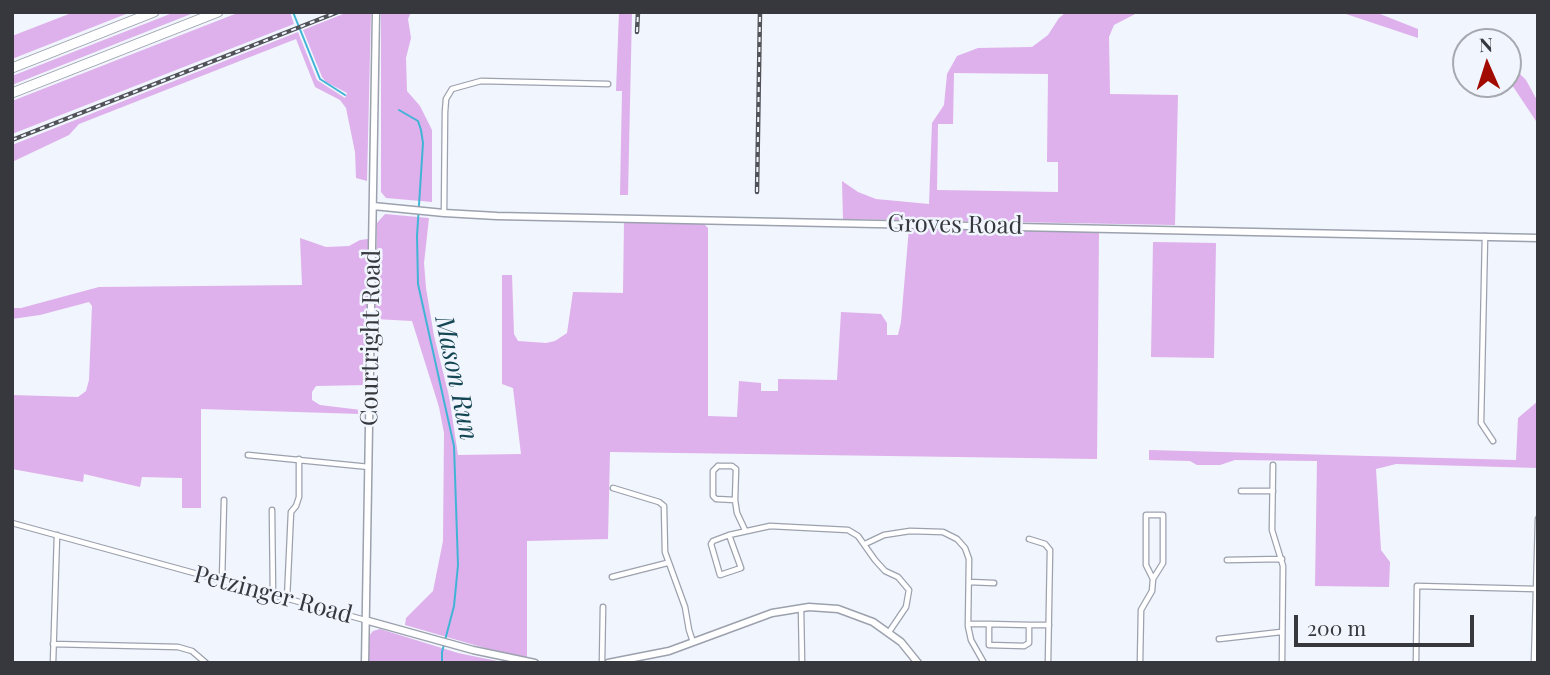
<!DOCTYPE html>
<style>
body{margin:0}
#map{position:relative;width:1550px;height:675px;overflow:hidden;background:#f1f5fd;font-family:"Playfair Display",serif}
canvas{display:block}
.frame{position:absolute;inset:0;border:14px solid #36383d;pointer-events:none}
.north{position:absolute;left:1452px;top:28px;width:70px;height:70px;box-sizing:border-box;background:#f1f5fd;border:2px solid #a6a9b0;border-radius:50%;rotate:357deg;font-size:19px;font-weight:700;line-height:28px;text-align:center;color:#36383d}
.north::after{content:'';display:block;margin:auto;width:24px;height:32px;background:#a20b01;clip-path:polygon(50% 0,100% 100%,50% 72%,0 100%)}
.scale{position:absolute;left:1294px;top:615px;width:180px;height:32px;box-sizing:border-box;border:4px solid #36383d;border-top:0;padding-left:9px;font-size:21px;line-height:24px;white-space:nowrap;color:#36383d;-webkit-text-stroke:5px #f1f5fd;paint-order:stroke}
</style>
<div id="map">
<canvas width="1550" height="675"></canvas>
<div class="frame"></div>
<div class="north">N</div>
<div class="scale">200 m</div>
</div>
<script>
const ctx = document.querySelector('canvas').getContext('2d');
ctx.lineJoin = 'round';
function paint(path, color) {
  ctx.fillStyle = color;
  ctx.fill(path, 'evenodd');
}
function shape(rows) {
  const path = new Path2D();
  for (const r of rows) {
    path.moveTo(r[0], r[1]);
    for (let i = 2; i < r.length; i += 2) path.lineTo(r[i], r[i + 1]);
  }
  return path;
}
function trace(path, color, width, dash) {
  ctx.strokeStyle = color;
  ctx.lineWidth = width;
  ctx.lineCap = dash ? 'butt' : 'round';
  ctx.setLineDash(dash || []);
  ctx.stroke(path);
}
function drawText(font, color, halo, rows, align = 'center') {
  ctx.font = font + ' "Playfair Display",serif';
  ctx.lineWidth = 5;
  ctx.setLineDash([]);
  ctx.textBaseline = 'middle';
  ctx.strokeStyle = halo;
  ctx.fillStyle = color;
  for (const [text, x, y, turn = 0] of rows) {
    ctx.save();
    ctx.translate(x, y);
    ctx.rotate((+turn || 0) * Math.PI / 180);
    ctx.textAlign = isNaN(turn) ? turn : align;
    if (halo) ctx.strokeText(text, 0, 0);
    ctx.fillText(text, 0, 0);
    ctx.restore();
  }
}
const green = shape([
 [74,12,131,12,12,59,12,36],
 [175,12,196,12,12,85,12,76],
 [240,12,290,12,294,24,12,134,12,101],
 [348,12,371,12,367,181,356,178,355,152,346,108,340,100,315,87,296,39,79,124,69,135,12,162,12,145,298,32,317,80,345,98,347,93,326,82,322,77,303,30],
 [381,12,411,12,408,19,411,38,406,58,407,91,420,106,432,130,432,202,386,198,381,192],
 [619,12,632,12,628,195,620,195,622,91,616,91],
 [1078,12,1139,12,1114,25,1109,37,1110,94,1178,95,1175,225,843,219,842,181,858,192,876,199,929,204,932,123,944,105,947,74,957,56,978,48,1032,47,1048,35,1059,18,1065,13],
 [954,73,1048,74,1047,162,1058,162,1058,192,937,190,938,124,953,124],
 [1340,12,1375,12,1418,29,1418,38],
 [1508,62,1526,80,1538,102,1538,124,1508,79],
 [385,214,429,218,424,263,426,288,434,336,449,396,458,455,521,454,513,388,502,384,502,275,512,275,514,334,518,341,546,343,555,341,567,333,573,292,623,293,624,222,704,224,708,228,708,416,737,417,739,381,761,383,761,391,778,391,778,379,837,380,841,312,881,314,887,323,887,335,898,335,901,322,909,228,1099,232,1097,459,610,452,608,539,527,541,527,657,492,650,405,625,406,618,433,591,443,541,444,433,439,407,412,321,375,319,377,223],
 [300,238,326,247,349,246,360,240,368,239,367,385,316,386,312,392,312,400,320,405,361,410,361,414,201,409,201,508,182,508,182,478,142,477,140,487,84,474,83,482,12,469,12,395,78,397,86,391,89,380,92,306,89,302,40,315,12,319,12,308,21,308,99,287,302,285],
 [1153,242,1216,243,1214,358,1151,357],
 [1538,401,1538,468,1396,464,1376,469,1381,550,1390,562,1389,587,1315,586,1317,461,1235,460,1220,465,1197,465,1190,461,1149,460,1149,450,1516,460,1518,418],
 [380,629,458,653,507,663,368,663,369,636,373,631]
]);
const stream = shape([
 [293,12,320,79,345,95],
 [399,110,418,121,421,130,423,143,417,236,418,284,454,446,458,565,454,606,442,652,442,663]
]);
const minor = shape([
 [444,213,445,112,446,99,452,89,481,81,608,84],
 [1485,236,1481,423,1493,441],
 [248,455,369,467],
 [1273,465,1272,530,1283,566,1282,663],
 [718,466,732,466,736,469,735,500,716,499,713,496,713,471,718,466],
 [613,488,659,502,664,506,665,552,685,607,689,630,693,642],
 [1241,491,1273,491],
 [735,500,737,513,745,530],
 [272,510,273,595],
 [1146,515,1163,515,1163,563,1153,579,1146,565,1146,515],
 [12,523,365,620],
 [729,535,770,526,848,530,858,536,875,560,885,571,898,577,909,590,906,607,889,632],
 [729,535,741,568,720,575,711,544,713,541,729,535],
 [1029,539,1045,544,1050,550,1048,663],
 [865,544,884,535,910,531,943,532,957,539,965,548,969,559,968,626,971,640,984,663],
 [1227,560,1282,559],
 [612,577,667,563],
 [222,581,224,500],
 [969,582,994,583],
 [287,599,291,512,296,506,299,497,299,459],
 [801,608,802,663],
 [968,624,989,624],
 [989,624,1029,625,1029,643,1024,646,989,645,989,624],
 [1029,625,1049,625],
 [1219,639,1281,632],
 [53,644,178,647,192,651,206,663],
 [53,663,57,535],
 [602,663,603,607],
 [1140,663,1141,610,1152,591,1153,579],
 [1416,663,1417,586,1536,589],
 [1534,663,1538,519]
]);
const tertiary = shape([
 [373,206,444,213,497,216,1538,238],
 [365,620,473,650,535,663],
 [365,663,376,12],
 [608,663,669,651,772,613,809,607,838,609,873,622,901,642,918,663]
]);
const motorway = shape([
 [12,68,154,12],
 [12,93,218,12]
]);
const rail = shape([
 [637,32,638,12],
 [12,140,338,12],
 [757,192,760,12]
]);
const streetNames = [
 ["Groves Road",955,225,1],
 ["Courtright Road",371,338,-89],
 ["Petzinger Road",273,595,15]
];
const waterNames = [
 ["Mason Run",456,378,78]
];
paint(green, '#deb0ec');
trace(stream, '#41b4d6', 2);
trace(minor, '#9ca1ae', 7);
trace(tertiary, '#9ca1ae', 9);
trace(motorway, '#9ca1ae', 11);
trace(minor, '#fff', 4.5);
trace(tertiary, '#fff', 6);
trace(motorway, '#fff', 9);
trace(rail, '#515359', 4.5);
trace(rail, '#f1f5fd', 2, [5]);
drawText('24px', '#36383d', '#f1f5fd', streetNames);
drawText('italic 26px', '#154654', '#f1f5fd', waterNames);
</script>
